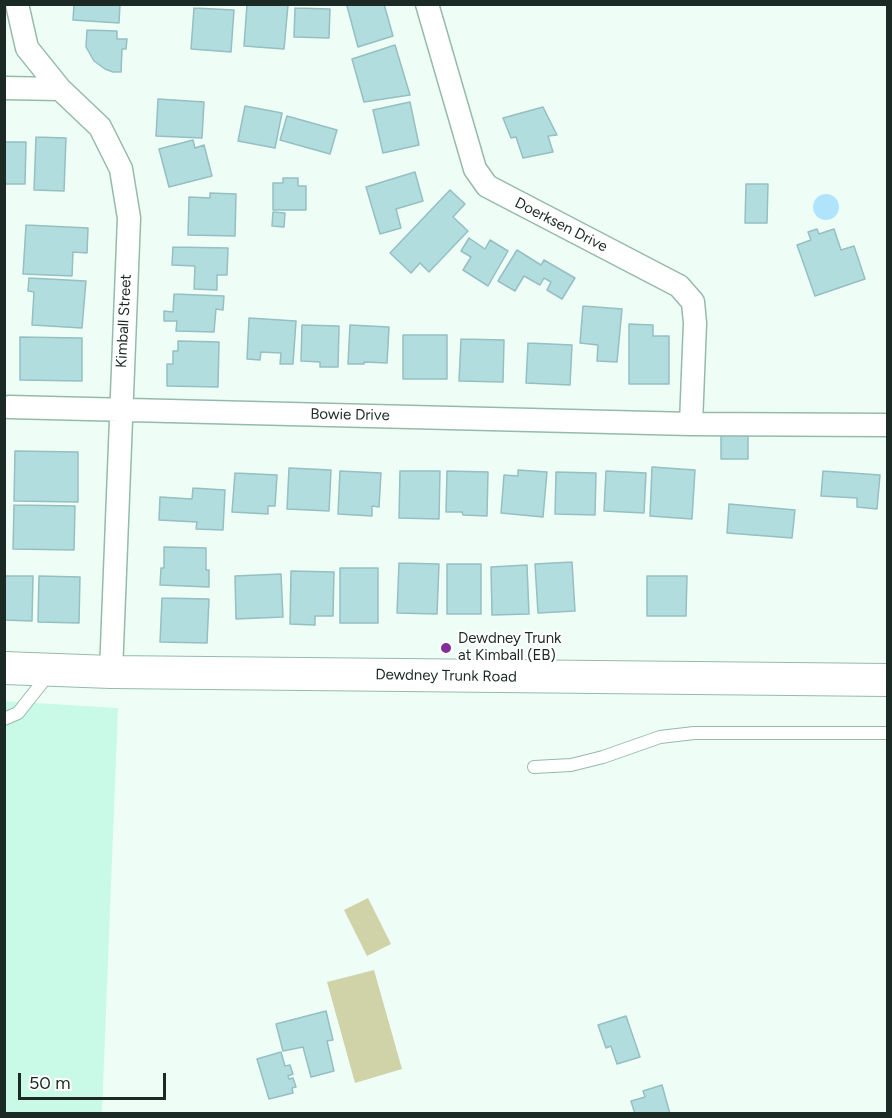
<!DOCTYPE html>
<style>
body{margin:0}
#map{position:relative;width:892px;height:1118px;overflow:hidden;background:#eefef7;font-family:Figtree,sans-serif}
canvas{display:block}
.frame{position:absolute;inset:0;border:6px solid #1b2a25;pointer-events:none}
.scale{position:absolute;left:18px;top:1073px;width:148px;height:27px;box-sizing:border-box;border:3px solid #1b2a25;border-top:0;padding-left:8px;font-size:18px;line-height:21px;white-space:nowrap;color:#1b2a25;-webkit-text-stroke:4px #fff;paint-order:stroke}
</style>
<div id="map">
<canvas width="892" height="1118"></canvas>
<div class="frame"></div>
<div class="scale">50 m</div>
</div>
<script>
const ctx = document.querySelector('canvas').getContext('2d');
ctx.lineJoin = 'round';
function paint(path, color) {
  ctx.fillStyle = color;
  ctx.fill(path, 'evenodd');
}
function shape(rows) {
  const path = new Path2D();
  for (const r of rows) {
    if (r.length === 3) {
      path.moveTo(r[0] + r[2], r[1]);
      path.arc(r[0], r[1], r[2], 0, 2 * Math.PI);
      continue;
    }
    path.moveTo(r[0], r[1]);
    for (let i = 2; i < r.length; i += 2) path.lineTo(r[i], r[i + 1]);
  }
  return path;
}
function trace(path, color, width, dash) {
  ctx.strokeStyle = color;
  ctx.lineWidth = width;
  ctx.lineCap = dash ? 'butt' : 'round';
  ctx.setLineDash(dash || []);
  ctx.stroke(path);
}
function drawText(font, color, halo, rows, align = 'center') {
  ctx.font = font + ' Figtree,sans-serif';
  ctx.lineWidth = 4.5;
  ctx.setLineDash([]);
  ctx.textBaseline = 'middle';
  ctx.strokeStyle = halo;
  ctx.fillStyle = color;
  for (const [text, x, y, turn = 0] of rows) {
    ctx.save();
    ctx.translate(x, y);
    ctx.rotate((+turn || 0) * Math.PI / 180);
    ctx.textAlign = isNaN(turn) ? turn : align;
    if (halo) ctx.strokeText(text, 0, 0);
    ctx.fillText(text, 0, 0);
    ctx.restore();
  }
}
const built = shape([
 [4,701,118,708,102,1113,5,1113]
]);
const green = shape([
 [368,898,391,944,367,956,344,910],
 [374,970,402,1069,355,1083,327,982]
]);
const water = shape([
 [826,207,13]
]);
const building = shape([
 [74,4,120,4,119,23,73,20,74,4],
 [247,4,288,5,284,49,244,46,247,4],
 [352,4,384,4,393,36,358,47,347,6,352,4],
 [194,8,234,10,231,52,191,49,194,8],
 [295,8,330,9,329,38,294,37,295,8],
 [87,30,117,31,117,39,127,39,126,49,122,49,121,72,113,72,105,69,94,61,86,47,87,30],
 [395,45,410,95,364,102,352,59,395,45],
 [158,99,204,102,202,138,156,136,158,99],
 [410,102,419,145,383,153,373,110,410,102],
 [245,106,282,113,275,148,238,141,245,106],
 [543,107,557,135,548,136,553,152,523,158,516,137,511,138,503,118,543,107],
 [287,116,337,130,330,154,280,140,287,116],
 [36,137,66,138,64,191,34,190,36,137],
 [193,140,195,148,204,145,212,176,169,187,159,149,193,140],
 [4,142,26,142,25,184,4,184,4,142],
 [415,172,423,201,396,209,401,228,380,234,366,187,415,172],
 [283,178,298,178,298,186,306,186,306,210,273,210,273,183,283,183,283,178],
 [746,184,768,184,767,223,745,223,746,184],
 [450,190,465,204,453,217,468,231,429,272,420,263,411,273,390,253,450,190],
 [210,193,236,194,235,236,188,235,189,197,210,198,210,193],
 [273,212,285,213,284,227,272,226,273,212],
 [26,225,88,228,87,253,73,252,72,276,23,274,26,225],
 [817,229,819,234,834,229,841,250,854,246,865,279,815,296,797,245,811,240,808,232,817,229],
 [469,238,485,249,490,240,508,251,488,286,463,270,471,257,461,251,469,238],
 [173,247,228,248,227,275,217,275,217,290,194,289,195,266,172,265,173,247],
 [517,250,541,265,544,260,575,278,562,299,547,290,551,282,544,278,540,285,524,276,515,291,498,281,517,250],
 [29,278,86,281,82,328,32,325,34,292,28,291,29,278],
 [174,294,224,296,223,310,216,309,214,332,176,331,177,321,164,321,164,311,173,312,174,294],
 [583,306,622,309,617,362,597,361,598,345,580,343,583,306],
 [249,318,296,321,293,364,280,364,281,353,261,352,260,360,247,359,249,318],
 [629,324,653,325,653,336,669,336,669,384,629,384,629,324],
 [302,325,339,326,338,367,320,367,320,362,301,361,302,325],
 [350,325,389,327,387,363,364,362,364,364,348,364,350,325],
 [403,335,447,335,447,379,403,379,403,335],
 [20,337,82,338,82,381,20,380,20,337],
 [461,339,504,340,503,382,459,381,461,339],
 [178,341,219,342,218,387,167,386,167,364,173,364,173,351,178,351,178,341],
 [528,343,572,345,570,385,526,383,528,343],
 [721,428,748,428,748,459,721,459,721,428],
 [15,451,78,452,78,502,14,501,15,451],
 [652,467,695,470,692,519,650,516,652,467],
 [289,468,331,470,329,511,287,509,289,468],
 [518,470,547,472,543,517,501,513,504,475,518,476,518,470],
 [340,471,381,473,379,507,372,506,372,516,338,514,340,471],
 [400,471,440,471,439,519,399,518,400,471],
 [447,471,488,472,487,516,463,515,462,512,446,512,447,471],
 [606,471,646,473,644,513,604,511,606,471],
 [823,471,880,475,877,509,857,507,857,498,821,496,823,471],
 [556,472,596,473,595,515,555,514,556,472],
 [235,473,277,475,275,506,268,506,268,514,232,512,235,473],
 [193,488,225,490,223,530,196,529,197,522,159,520,160,497,192,499,193,488],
 [729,504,795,510,792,538,727,533,729,504],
 [14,505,75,506,74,550,13,549,14,505],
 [164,547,206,548,206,570,209,570,209,587,160,585,161,568,164,568,164,547],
 [572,562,575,611,538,613,535,564,572,562],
 [399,563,439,564,437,614,397,613,399,563],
 [447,564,481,564,481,614,447,614,447,564],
 [527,565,529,614,492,615,491,567,527,565],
 [340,568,378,568,378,623,340,623,340,568],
 [291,571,334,572,333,616,315,616,315,625,290,624,291,571],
 [281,574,283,617,236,619,235,576,281,574],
 [4,576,33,576,32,621,4,620,4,576],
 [39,576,80,577,79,623,38,622,39,576],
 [647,576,687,576,686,616,647,616,647,576],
 [162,598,209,599,207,643,160,642,162,598],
 [326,1011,333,1040,327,1041,334,1071,311,1077,303,1047,283,1051,276,1024,326,1011],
 [626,1016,640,1057,617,1064,611,1046,606,1048,598,1025,626,1016],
 [281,1052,285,1066,290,1065,293,1074,288,1076,289,1079,293,1078,296,1087,292,1088,293,1093,269,1099,257,1059,281,1052],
 [662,1085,670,1114,635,1114,631,1101,645,1097,643,1091,662,1085]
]);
const service = shape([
 [4,719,18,713,49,674],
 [534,767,571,765,603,757,660,737,694,733,888,733]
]);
const minor = shape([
 [17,4,27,48,60,89,100,127,121,169,129,218,111,672],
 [427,4,475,169,487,186,679,286,693,302,695,323,691,424],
 [4,88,60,89],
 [9,407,691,424,888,425]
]);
const secondary = shape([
 [4,668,111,672,888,680]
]);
const markers = [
 [446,648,6,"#832d9a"]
];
const streetNames = [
 ["Doerksen Drive",561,225,27],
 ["Kimball Street",124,321,-87],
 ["Bowie Drive",350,415,1],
 ["Dewdney Trunk Road",446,676,1]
];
const poiNames = [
 ["Dewdney Trunk",458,639],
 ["at Kimball (EB)",458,656]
];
paint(built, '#c9fae7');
paint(green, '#d0d2a7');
paint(water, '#b0e4fc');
paint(building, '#b2dddf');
trace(building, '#95bfc1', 1.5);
trace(service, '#95baac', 14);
trace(minor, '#95baac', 25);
trace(secondary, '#95baac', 34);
trace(service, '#fff', 12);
trace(minor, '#fff', 22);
trace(secondary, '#fff', 32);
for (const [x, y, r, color] of markers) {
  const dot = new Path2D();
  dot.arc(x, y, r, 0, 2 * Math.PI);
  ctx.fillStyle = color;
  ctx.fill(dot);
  trace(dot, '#fff', 2);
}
drawText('15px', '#1b2a25', '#fff', streetNames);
drawText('15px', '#1b2a25', '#fff', poiNames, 'left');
</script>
